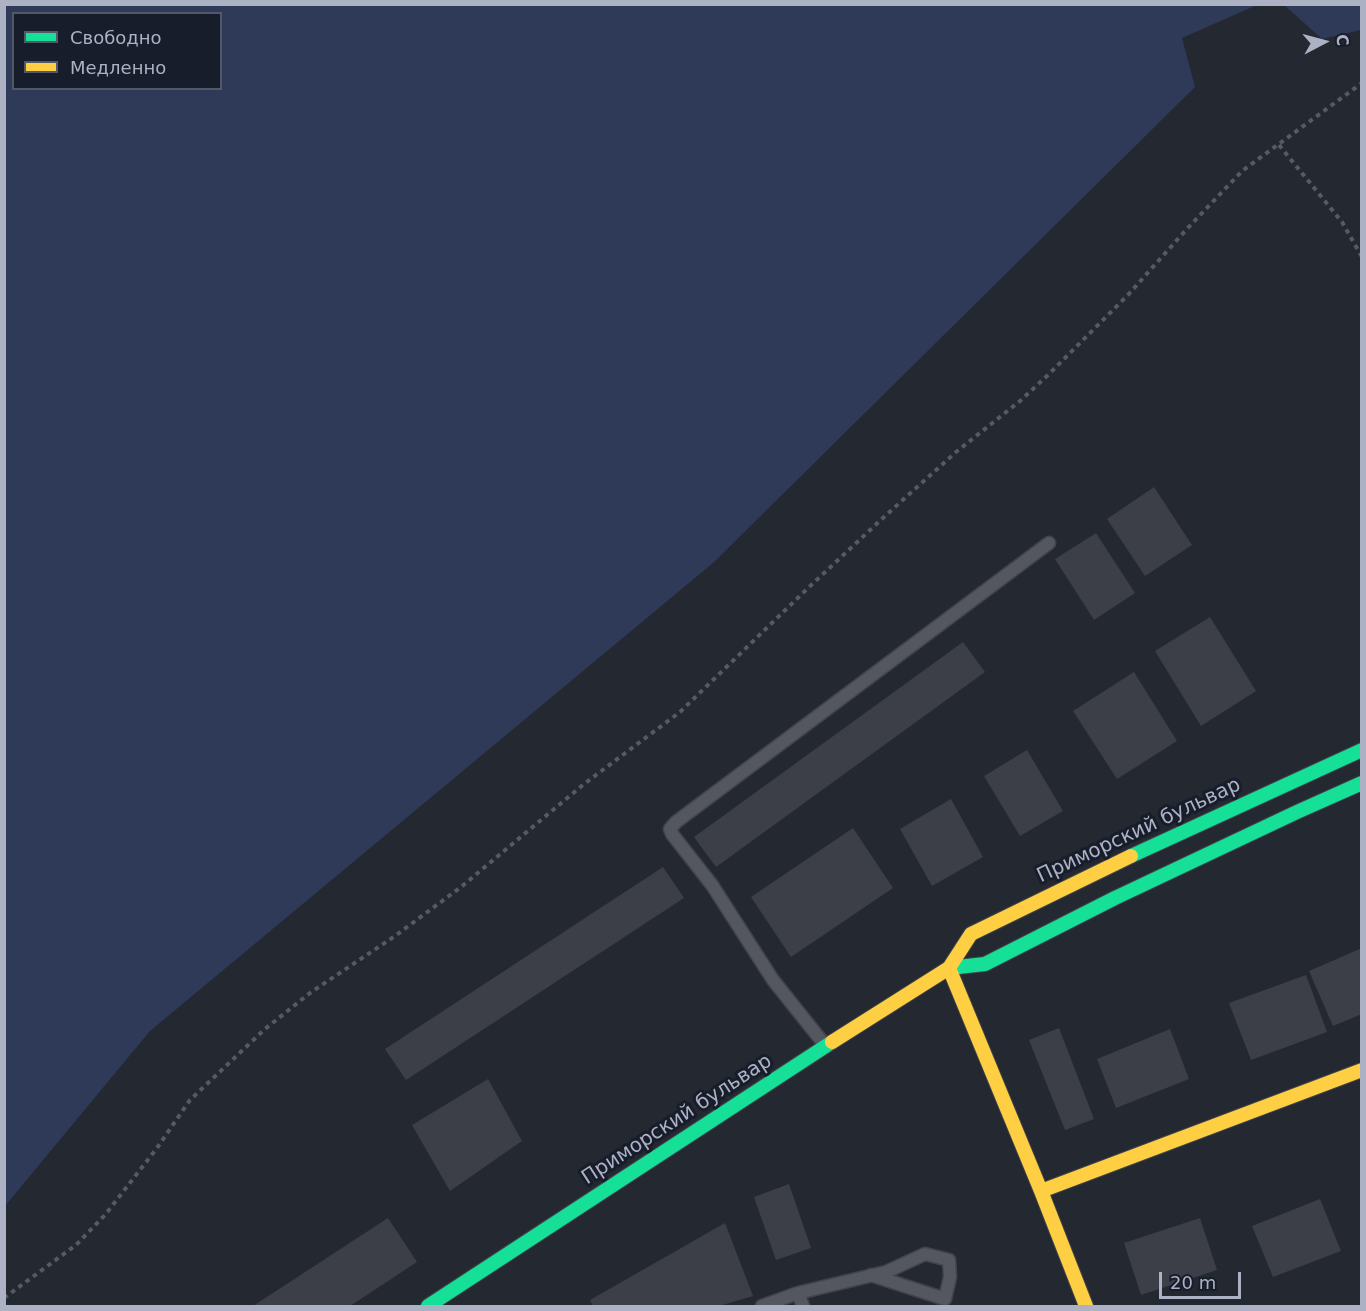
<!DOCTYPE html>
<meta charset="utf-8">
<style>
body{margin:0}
#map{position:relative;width:1366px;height:1311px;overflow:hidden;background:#242831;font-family:"DejaVu Sans",sans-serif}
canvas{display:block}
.frame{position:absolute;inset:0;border:6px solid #acb1c4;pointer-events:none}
.legend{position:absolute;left:12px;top:12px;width:210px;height:78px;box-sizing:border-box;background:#181d2b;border:2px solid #535868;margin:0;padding:8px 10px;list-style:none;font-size:18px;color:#acb1c4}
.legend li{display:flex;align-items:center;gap:12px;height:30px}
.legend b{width:30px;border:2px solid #535868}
.north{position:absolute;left:1294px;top:12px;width:60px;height:60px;-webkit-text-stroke:4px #181d2b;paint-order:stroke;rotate:84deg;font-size:16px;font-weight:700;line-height:24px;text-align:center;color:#acb1c4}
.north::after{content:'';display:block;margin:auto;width:21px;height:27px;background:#acb1c4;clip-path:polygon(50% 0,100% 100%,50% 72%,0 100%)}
.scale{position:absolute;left:1159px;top:1272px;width:82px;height:27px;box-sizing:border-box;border:3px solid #acb1c4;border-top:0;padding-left:8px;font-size:18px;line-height:21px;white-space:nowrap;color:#acb1c4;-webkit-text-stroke:4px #181d2b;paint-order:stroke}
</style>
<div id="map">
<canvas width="1366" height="1311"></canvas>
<div class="frame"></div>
<ul class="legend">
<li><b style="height:8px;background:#16e098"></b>Свободно</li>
<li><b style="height:8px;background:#ffcf43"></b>Медленно</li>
</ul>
<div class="north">С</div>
<div class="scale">20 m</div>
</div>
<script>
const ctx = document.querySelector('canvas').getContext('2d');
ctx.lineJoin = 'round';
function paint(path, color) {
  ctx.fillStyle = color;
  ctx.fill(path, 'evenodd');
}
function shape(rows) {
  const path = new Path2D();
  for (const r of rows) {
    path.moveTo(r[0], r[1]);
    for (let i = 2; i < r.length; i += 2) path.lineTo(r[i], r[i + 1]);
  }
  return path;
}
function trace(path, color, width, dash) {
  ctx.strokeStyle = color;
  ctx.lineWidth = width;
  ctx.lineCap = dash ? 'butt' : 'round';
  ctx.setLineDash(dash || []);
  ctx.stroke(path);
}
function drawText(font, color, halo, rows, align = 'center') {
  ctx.font = font + ' "DejaVu Sans",sans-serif';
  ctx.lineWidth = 6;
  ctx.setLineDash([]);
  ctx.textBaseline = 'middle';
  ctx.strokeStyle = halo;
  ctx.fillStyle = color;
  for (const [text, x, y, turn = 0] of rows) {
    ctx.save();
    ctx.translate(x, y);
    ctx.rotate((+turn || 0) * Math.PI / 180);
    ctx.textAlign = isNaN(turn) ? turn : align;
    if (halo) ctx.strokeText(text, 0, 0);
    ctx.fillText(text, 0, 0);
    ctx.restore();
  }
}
const water = shape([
 [5,4,1257,4,1257,5,1182,38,1195,87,713,563,150,1031,5,1206],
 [14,14,220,14,220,88,14,88],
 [1284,5,1361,5,1361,30,1322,39]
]);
const building = shape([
 [1154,487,1192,545,1145,576,1107,519],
 [1096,533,1135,593,1094,620,1055,559],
 [1210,617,1256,691,1201,726,1155,651],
 [963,642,985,672,716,867,694,837],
 [1134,672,1177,741,1117,779,1073,711],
 [1027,750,1063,811,1020,836,984,776],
 [951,799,983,857,932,886,900,829],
 [853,828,893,888,791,957,751,897],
 [663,867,684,898,406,1080,385,1049],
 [1362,948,1362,1014,1333,1026,1309,971],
 [1306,975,1327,1032,1251,1060,1229,1003],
 [1059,1028,1094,1119,1065,1130,1029,1040],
 [1170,1029,1189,1079,1116,1108,1097,1059],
 [488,1079,522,1141,450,1191,412,1125],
 [789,1184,811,1248,776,1260,754,1197],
 [1320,1199,1341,1251,1273,1277,1252,1226],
 [388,1218,417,1262,350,1306,253,1306],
 [1200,1218,1217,1270,1141,1295,1124,1243],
 [725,1223,753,1296,719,1306,593,1306,590,1300]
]);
const path = shape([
 [1279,145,1342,222,1362,257],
 [4,1298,76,1245,105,1215,157,1148,190,1100,265,1029,310,993,395,936,461,887,584,784,680,712,807,589,884,517,956,452,1020,401,1048,375,1127,296,1186,230,1242,171,1362,83]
]);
const lane = shape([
 [825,1045,773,980,712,885,672,834,670,829,676,822,1049,543],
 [798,1293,803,1306],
 [762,1306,798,1293,886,1272,925,1254,949,1260,950,1277,945,1299,871,1275]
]);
const fast = shape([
 [1131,856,1362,750],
 [949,968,985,964,1115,898,1297,812,1362,783],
 [428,1306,832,1042]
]);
const slow = shape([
 [949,968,1041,1191,1086,1306],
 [832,1042,949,968,971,934,1131,856],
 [1041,1191,1362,1070]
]);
const streetNames = [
 ["Приморский бульвар",1139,831,-25],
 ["Приморский бульвар",677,1120,-33]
];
paint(water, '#2f3958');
paint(building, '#3c3f48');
trace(lane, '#40434a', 15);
trace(fast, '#40434a', 16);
trace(slow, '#40434a', 16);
trace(path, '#565a63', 4, [4.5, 4.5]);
trace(lane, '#545660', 12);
trace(fast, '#16e098', 14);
trace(slow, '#ffcf43', 14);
drawText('20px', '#acb1c4', '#181d2b', streetNames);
</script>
